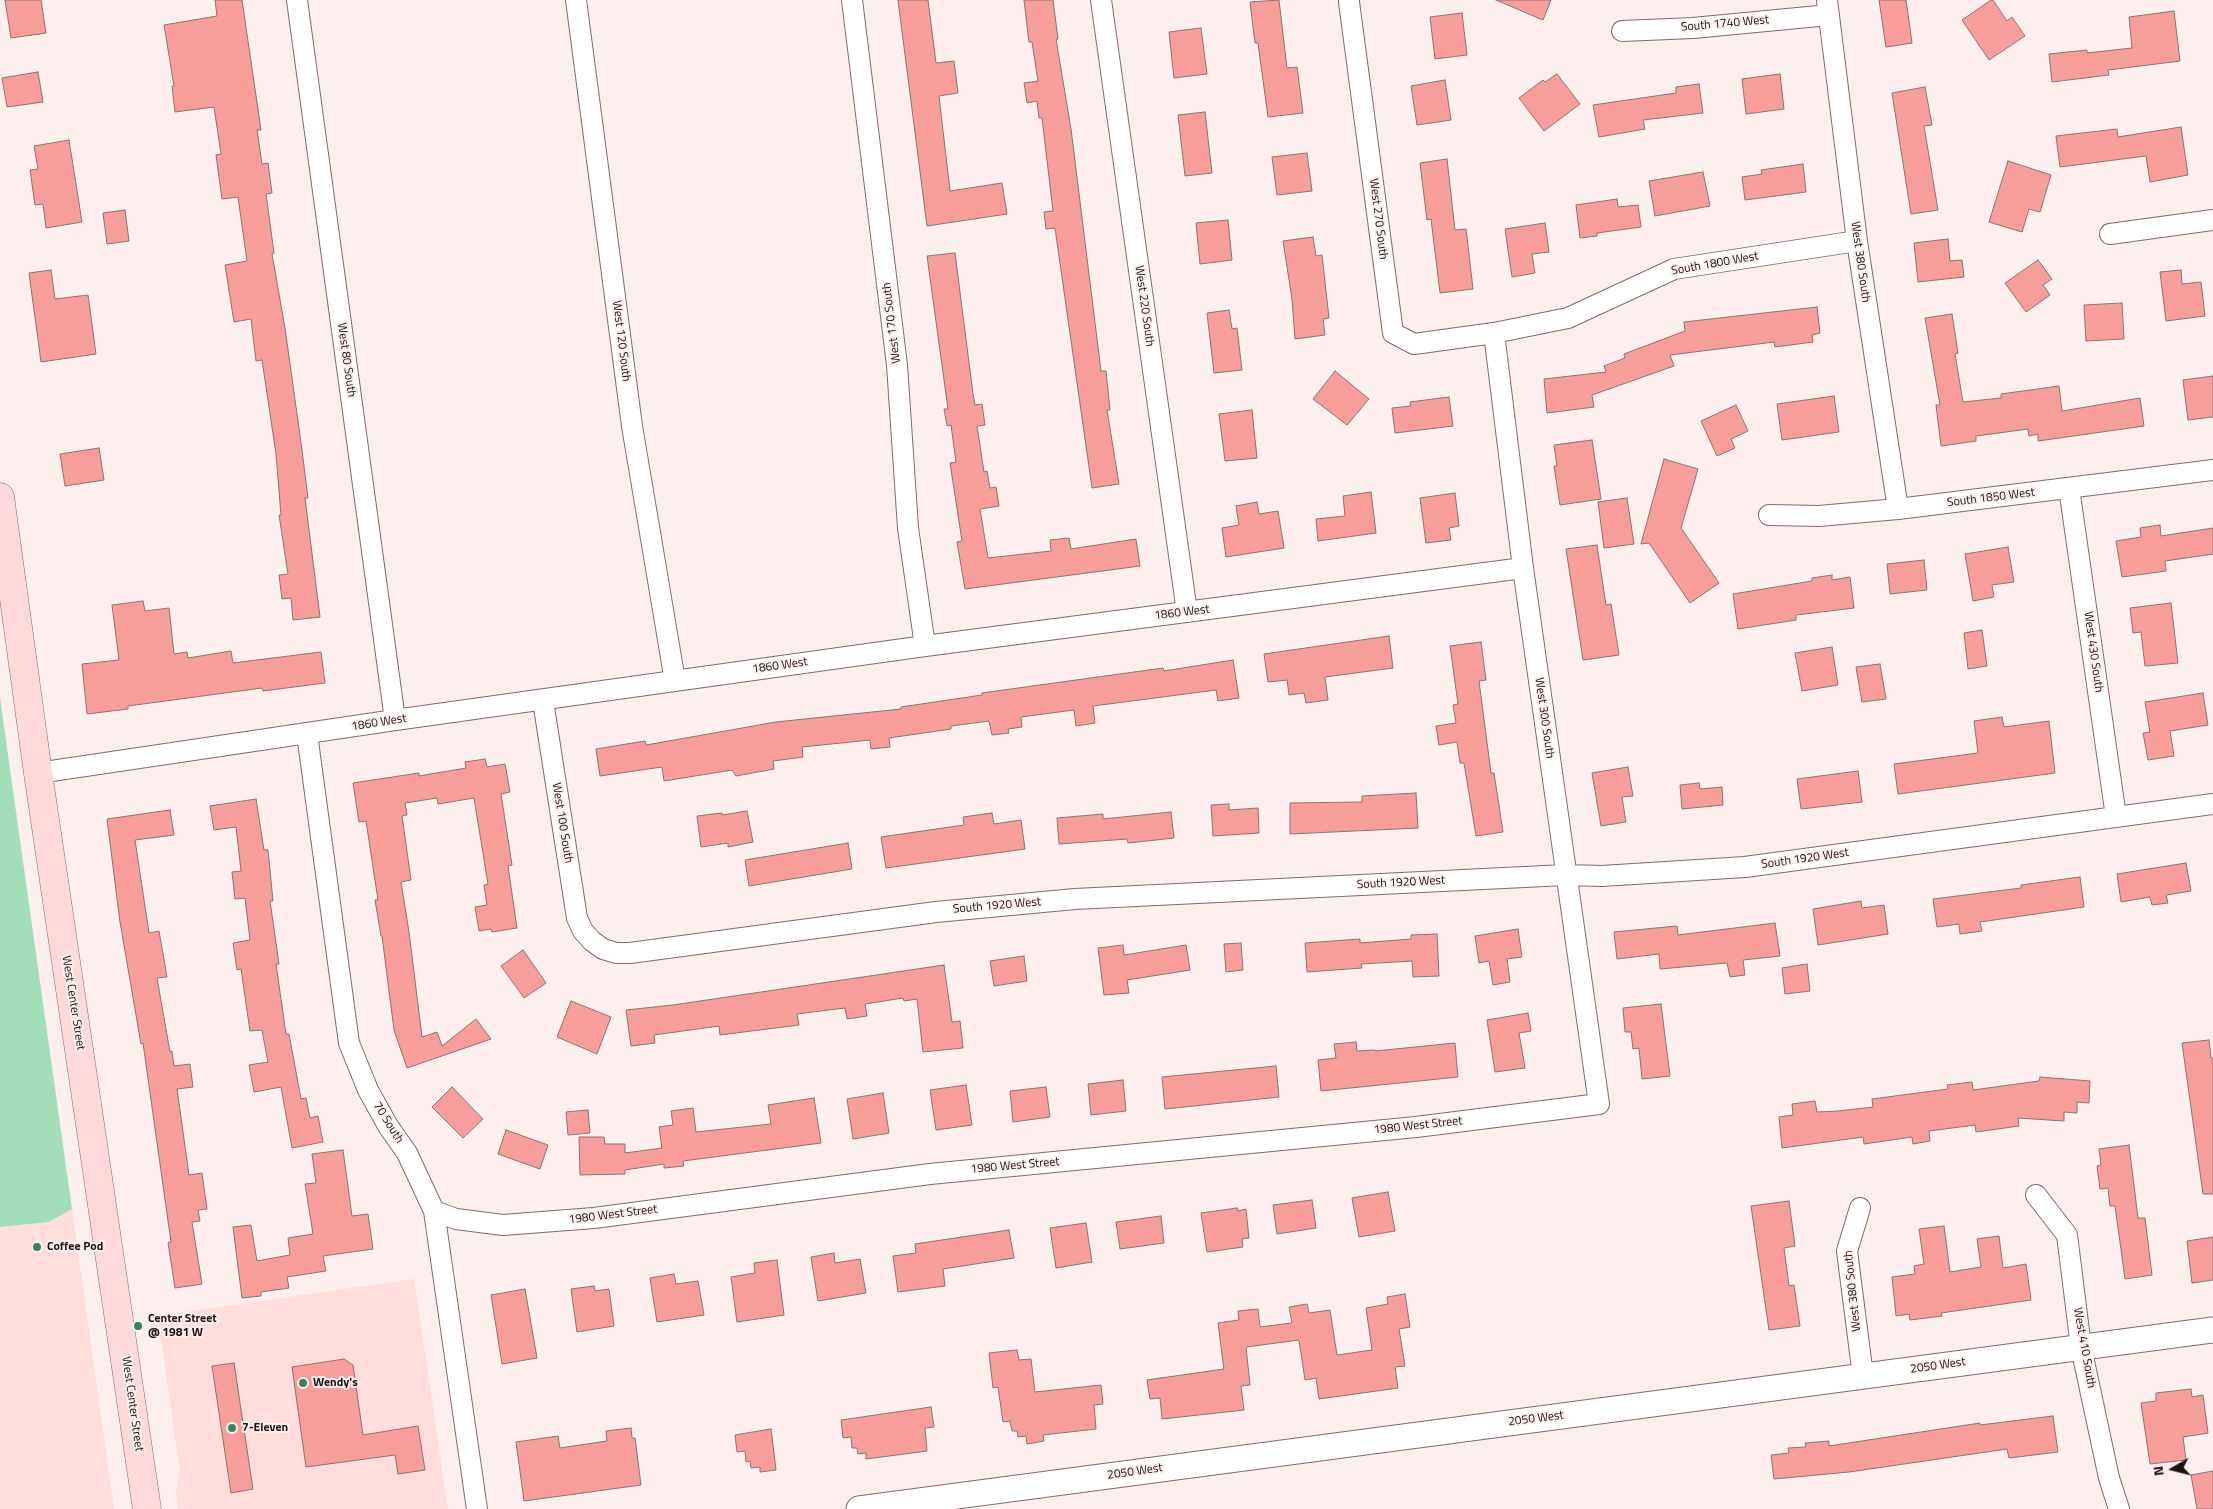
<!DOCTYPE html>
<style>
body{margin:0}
#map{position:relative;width:2213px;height:1509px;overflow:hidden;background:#fcefee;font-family:"Titillium Web",sans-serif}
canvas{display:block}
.north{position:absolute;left:2148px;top:1444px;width:50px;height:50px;-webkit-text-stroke:4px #fcefee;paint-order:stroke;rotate:262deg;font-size:14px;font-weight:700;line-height:20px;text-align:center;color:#1f1413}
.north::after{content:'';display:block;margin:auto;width:18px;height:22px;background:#1f1413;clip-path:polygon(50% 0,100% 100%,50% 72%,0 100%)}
</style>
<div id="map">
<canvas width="2213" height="1509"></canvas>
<div class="north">N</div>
</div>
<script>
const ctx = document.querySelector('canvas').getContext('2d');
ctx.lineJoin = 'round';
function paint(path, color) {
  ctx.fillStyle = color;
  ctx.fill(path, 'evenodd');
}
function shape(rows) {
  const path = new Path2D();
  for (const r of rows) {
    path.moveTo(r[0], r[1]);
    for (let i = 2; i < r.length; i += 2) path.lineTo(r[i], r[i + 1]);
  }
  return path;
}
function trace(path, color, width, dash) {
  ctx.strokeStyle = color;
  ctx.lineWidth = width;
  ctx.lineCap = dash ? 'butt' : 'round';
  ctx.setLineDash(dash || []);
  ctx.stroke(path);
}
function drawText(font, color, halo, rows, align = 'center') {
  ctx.font = font + ' "Titillium Web",sans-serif';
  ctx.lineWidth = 4;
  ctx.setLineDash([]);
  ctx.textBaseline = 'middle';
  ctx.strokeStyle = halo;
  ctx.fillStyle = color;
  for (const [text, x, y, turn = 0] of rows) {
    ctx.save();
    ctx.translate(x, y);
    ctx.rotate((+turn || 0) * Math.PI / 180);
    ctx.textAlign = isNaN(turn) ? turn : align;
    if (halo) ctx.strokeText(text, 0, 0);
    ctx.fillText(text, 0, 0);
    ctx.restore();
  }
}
const built = shape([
 [72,1209,114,1509,0,1509,0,1227,49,1222],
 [414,1279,448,1509,178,1509,176,1492,180,1472,161,1339,152,1326,150,1317]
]);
const green = shape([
 [0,698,72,1209,49,1222,0,1227]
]);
const building = shape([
 [5,0,41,0,46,33,11,38,5,0],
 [215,0,242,0,261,130,257,130,262,164,268,163,272,193,266,194,274,253,272,254,285,328,302,450,308,498,305,498,320,617,293,620,291,598,282,599,279,575,288,574,279,515,281,515,276,454,262,360,256,361,251,319,234,322,225,265,247,261,238,197,222,199,216,155,221,154,214,107,175,112,172,86,174,86,164,25,217,16,215,0],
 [898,0,928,0,936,63,954,61,958,93,939,96,950,191,1002,183,1007,214,927,226,898,0],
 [1024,0,1053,0,1058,39,1056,39,1071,129,1101,371,1106,371,1110,410,1107,410,1119,484,1092,488,1055,228,1046,229,1044,212,1053,211,1042,118,1039,118,1037,101,1027,103,1024,83,1038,81,1032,42,1029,42,1024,0],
 [1279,0,1287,68,1297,67,1303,113,1268,117,1258,43,1255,43,1250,2,1279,0],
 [1496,0,1551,0,1543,20,1496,0],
 [1879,0,1906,0,1912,43,1886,47,1879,0],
 [1991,0,1993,0,2007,21,2012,17,2025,36,1989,60,1962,20,1991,0],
 [2174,11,2180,61,2108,70,2109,75,2052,82,2049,54,2087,50,2087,53,2132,48,2129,17,2174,11],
 [1462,13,1467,55,1435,59,1430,17,1462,13],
 [1201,28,1207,74,1174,78,1169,32,1201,28],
 [38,72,43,102,7,107,2,78,38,72],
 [1557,74,1580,104,1544,131,1519,98,1543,80,1545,82,1557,74],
 [1780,74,1784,109,1746,114,1742,79,1780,74],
 [1445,80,1451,120,1417,125,1411,86,1445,80],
 [1699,84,1703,113,1643,120,1645,129,1599,137,1593,105,1676,93,1676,87,1699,84],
 [1925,87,1932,125,1924,126,1938,210,1911,214,1892,93,1925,87],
 [1205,112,1212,173,1185,176,1178,115,1205,112],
 [2181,127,2188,175,2150,182,2146,156,2060,167,2056,136,2117,129,2118,137,2181,127],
 [69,140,82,222,46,228,43,204,35,205,30,170,38,169,34,146,69,140],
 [1307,153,1312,191,1277,195,1272,157,1307,153],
 [1447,159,1455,230,1466,229,1473,289,1440,293,1431,219,1427,220,1420,163,1447,159],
 [2008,161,2051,175,2040,212,2029,209,2022,232,1989,222,2008,161],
 [1803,164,1806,192,1745,200,1742,177,1762,174,1761,170,1803,164],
 [1703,172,1710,206,1655,216,1649,181,1703,172],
 [1617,199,1618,207,1638,205,1641,227,1597,233,1597,236,1580,238,1576,205,1617,199],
 [125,210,129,241,107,244,103,213,125,210],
 [1228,220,1232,260,1200,264,1196,223,1228,220],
 [1545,223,1549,252,1532,254,1535,273,1512,277,1505,229,1545,223],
 [1313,237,1316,256,1322,255,1329,318,1323,319,1325,335,1295,339,1292,299,1283,241,1313,237],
 [1948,239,1950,261,1962,260,1964,277,1918,282,1914,243,1948,239],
 [955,253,973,394,975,405,982,404,985,425,977,426,984,472,987,471,990,488,996,487,999,506,980,509,988,558,1051,551,1050,540,1069,538,1071,549,1136,539,1140,566,965,589,957,542,962,541,950,463,956,462,951,425,947,426,944,409,948,409,927,256,955,253],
 [2038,260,2052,279,2043,285,2050,295,2026,312,2005,283,2038,260],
 [51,270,55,299,88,295,96,354,41,362,29,273,51,270],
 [2181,270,2182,284,2201,282,2205,316,2166,321,2160,272,2181,270],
 [2122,303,2124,339,2086,341,2084,305,2122,303],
 [1817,307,1820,333,1812,335,1813,342,1775,347,1774,342,1670,355,1674,366,1592,395,1594,407,1547,413,1544,379,1606,372,1604,366,1625,358,1624,354,1685,331,1684,322,1817,307],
 [1229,310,1232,329,1237,328,1242,370,1214,373,1207,313,1229,310],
 [1952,314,1958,353,1955,354,1963,402,2001,398,2001,394,2059,386,2062,411,2140,398,2144,426,2038,441,2038,434,2029,436,2028,429,1976,436,1976,441,1941,446,1936,405,1940,405,1925,318,1952,314],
 [1335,371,1369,399,1347,425,1313,399,1335,371],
 [2213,376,2213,417,2188,420,2183,380,2213,376],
 [1834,396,1839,432,1782,440,1777,404,1834,396],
 [1449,397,1453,426,1395,433,1392,408,1411,406,1410,402,1449,397],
 [1736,405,1748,431,1731,439,1735,448,1717,456,1701,421,1736,405],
 [1252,410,1257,458,1225,461,1219,414,1252,410],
 [1592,440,1601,499,1560,505,1554,466,1557,466,1554,445,1592,440],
 [99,448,104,480,65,486,60,454,99,448],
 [1664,459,1698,469,1681,528,1719,583,1690,603,1649,543,1641,544,1664,459],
 [1371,492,1376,533,1318,541,1316,519,1345,516,1343,496,1371,492],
 [1455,493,1459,526,1449,528,1451,540,1426,543,1420,498,1455,493],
 [1627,498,1634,544,1604,548,1598,502,1627,498],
 [1257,502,1259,514,1278,511,1284,548,1226,557,1222,528,1239,525,1236,506,1257,502],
 [2160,525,2161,536,2213,528,2213,554,2165,561,2166,571,2122,577,2116,541,2141,537,2140,528,2160,525],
 [1597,545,1606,605,1611,604,1619,655,1583,660,1566,549,1597,545],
 [2008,547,2014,582,1992,585,1994,597,1973,601,1965,554,2008,547],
 [1924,560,1927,590,1890,594,1887,564,1924,560],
 [1832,575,1832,580,1850,577,1854,608,1796,615,1796,620,1738,629,1733,594,1812,581,1812,578,1832,575],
 [143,601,145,611,169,608,174,654,187,652,188,658,231,651,233,663,321,652,325,683,263,691,262,688,128,706,128,709,87,714,82,664,119,660,112,605,143,601],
 [2171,603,2178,663,2145,666,2141,632,2133,633,2130,608,2171,603],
 [1982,630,1987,666,1968,669,1964,633,1982,630],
 [1389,636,1393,668,1325,677,1328,700,1306,703,1304,693,1289,695,1287,680,1268,682,1264,654,1389,636],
 [1481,642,1486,680,1479,681,1491,773,1494,773,1503,832,1476,836,1464,763,1460,763,1457,742,1439,745,1436,726,1456,723,1453,705,1458,704,1450,646,1481,642],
 [1832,647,1838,685,1802,691,1795,653,1832,647],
 [1233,660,1239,698,1218,701,1216,690,1093,706,1095,723,1076,726,1074,710,1021,717,1022,727,1008,729,1009,733,992,735,989,721,951,726,951,729,889,738,890,747,871,749,870,740,802,747,803,757,773,761,774,769,736,776,732,770,664,781,662,767,600,776,596,749,645,741,646,745,776,722,901,709,901,707,982,695,982,693,1163,668,1164,671,1233,660],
 [1880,664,1886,699,1862,702,1856,667,1880,664],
 [2203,693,2208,725,2170,731,2174,756,2148,760,2143,733,2150,732,2145,702,2203,693],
 [2002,717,2004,727,2049,721,2055,773,1898,794,1894,764,1978,753,1974,721,2002,717],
 [485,759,487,767,505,764,510,792,501,794,512,865,508,866,517,928,492,932,491,929,479,931,475,907,487,905,484,885,488,884,474,798,438,804,437,798,405,803,407,815,402,816,411,880,401,882,409,932,422,1037,437,1032,442,1046,476,1019,491,1039,407,1068,394,1030,382,936,381,936,375,900,378,900,366,821,359,822,353,783,419,773,419,776,466,768,465,762,485,759],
 [1628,767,1633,796,1622,797,1626,822,1601,826,1592,773,1628,767],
 [1858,771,1862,802,1801,809,1797,779,1858,771],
 [1699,783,1700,789,1722,787,1723,805,1682,809,1680,785,1699,783],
 [1416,793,1418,828,1290,834,1290,803,1362,802,1362,796,1416,793],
 [256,799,264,850,268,850,273,901,270,901,279,964,276,964,286,1034,289,1034,301,1099,306,1098,310,1118,318,1116,323,1142,292,1148,281,1087,254,1092,249,1065,268,1062,262,1030,250,1031,241,969,237,970,233,943,250,940,245,898,235,899,232,872,241,871,236,827,214,830,210,806,256,799],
 [1229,804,1229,810,1258,808,1259,833,1213,836,1211,805,1229,804],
 [170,810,174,835,135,840,149,933,159,931,167,977,157,978,170,1052,172,1051,174,1066,190,1064,193,1087,177,1089,189,1175,202,1173,207,1209,198,1210,200,1221,192,1222,202,1284,175,1288,168,1243,171,1242,143,1043,141,1044,120,922,107,819,170,810],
 [747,811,753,842,728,847,728,843,701,847,697,816,722,813,722,815,747,811],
 [1171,812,1174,838,1128,843,1127,839,1059,844,1057,818,1103,814,1103,819,1171,812],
 [992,813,994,824,1021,820,1025,849,886,868,881,837,964,825,963,817,992,813],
 [848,843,852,869,749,886,745,860,848,843],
 [2186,863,2191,891,2166,895,2168,903,2152,905,2150,897,2121,902,2117,874,2186,863],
 [2080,877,2084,907,1980,922,1982,931,1960,934,1959,924,1937,927,1933,899,2021,888,2021,885,2080,877],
 [1861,901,1862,908,1884,905,1888,934,1818,945,1813,909,1861,901],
 [1775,923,1780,956,1743,960,1745,975,1730,977,1727,963,1660,969,1659,954,1617,959,1614,932,1677,926,1678,935,1775,923],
 [1518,929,1522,957,1507,959,1510,982,1493,985,1489,961,1479,963,1475,936,1518,929],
 [1437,934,1439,976,1413,977,1412,961,1361,964,1362,968,1307,972,1305,943,1360,939,1360,943,1411,939,1411,935,1437,934],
 [1241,943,1243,970,1226,972,1224,944,1241,943],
 [1123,945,1124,955,1186,945,1190,970,1127,980,1129,993,1104,995,1098,948,1123,945],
 [523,950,546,983,524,998,501,966,523,950],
 [1024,956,1027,981,994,986,990,961,1024,956],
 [1807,964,1810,991,1785,994,1782,968,1807,964],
 [944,965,952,1022,960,1021,963,1048,923,1052,917,999,904,1001,903,998,865,1004,867,1016,847,1019,845,1008,797,1014,799,1025,720,1035,719,1026,654,1035,655,1043,631,1046,626,1010,673,1005,944,965],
 [571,1001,611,1017,597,1054,557,1037,571,1001],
 [1661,1004,1670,1076,1642,1079,1639,1048,1633,1049,1631,1032,1625,1032,1623,1008,1661,1004],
 [1528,1013,1531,1031,1519,1033,1525,1068,1495,1072,1487,1020,1528,1013],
 [2209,1040,2211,1058,2213,1058,2213,1194,2203,1194,2182,1043,2209,1040],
 [1356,1042,1357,1051,1375,1050,1375,1051,1455,1043,1458,1077,1321,1091,1318,1060,1336,1058,1334,1044,1356,1042],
 [1276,1066,1279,1097,1165,1109,1162,1077,1276,1066],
 [2040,1077,2090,1081,2089,1103,2077,1102,2077,1113,2064,1112,2064,1121,2018,1118,2019,1126,1976,1132,1975,1125,1929,1131,1930,1141,1913,1144,1912,1137,1864,1144,1863,1137,1782,1148,1779,1117,1793,1115,1792,1104,1815,1101,1817,1112,1838,1111,1873,1107,1872,1099,1948,1089,1947,1085,1972,1082,1973,1090,2039,1081,2040,1077],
 [1123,1080,1126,1111,1091,1115,1088,1084,1123,1080],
 [966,1085,972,1125,936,1130,930,1090,966,1085],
 [452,1087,483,1119,463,1138,432,1107,452,1087],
 [1046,1087,1050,1117,1013,1122,1010,1091,1046,1087],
 [883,1093,889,1133,853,1139,847,1099,883,1093],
 [814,1098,821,1143,683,1161,684,1166,664,1168,664,1164,625,1170,625,1174,580,1175,579,1137,604,1137,605,1144,625,1144,625,1153,662,1148,659,1127,673,1125,671,1111,693,1108,696,1132,771,1124,768,1105,814,1098],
 [588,1110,590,1133,568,1135,566,1112,588,1110],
 [506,1130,548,1145,540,1169,498,1154,506,1130],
 [2129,1145,2138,1218,2145,1218,2152,1275,2125,1279,2115,1206,2110,1206,2108,1188,2100,1189,2097,1166,2101,1165,2099,1149,2129,1145],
 [343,1150,352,1216,368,1214,373,1249,323,1256,326,1271,287,1277,289,1288,261,1292,261,1296,242,1298,233,1227,251,1225,257,1261,290,1255,288,1238,313,1234,305,1184,316,1183,312,1154,343,1150],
 [1388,1192,1395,1231,1359,1237,1352,1198,1388,1192],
 [1312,1200,1316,1228,1277,1234,1273,1205,1312,1200],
 [1789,1201,1795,1246,1784,1248,1789,1286,1794,1285,1800,1326,1769,1330,1751,1206,1789,1201],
 [1237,1208,1238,1211,1246,1209,1249,1238,1242,1239,1243,1247,1207,1252,1201,1213,1237,1208],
 [1161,1216,1164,1243,1120,1249,1116,1222,1161,1216],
 [1086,1223,1092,1262,1056,1268,1050,1228,1086,1223],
 [1944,1226,1950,1272,1981,1267,1977,1239,1999,1236,2003,1268,2026,1264,2031,1300,1941,1313,1942,1316,1910,1320,1909,1314,1896,1316,1892,1277,1915,1274,1914,1266,1924,1264,1919,1229,1944,1226],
 [1009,1230,1014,1258,943,1269,945,1286,898,1292,893,1256,916,1253,915,1244,1009,1230],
 [2213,1237,2213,1280,2192,1283,2187,1241,2213,1237],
 [834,1253,835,1263,860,1259,866,1293,818,1301,811,1257,834,1253],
 [777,1260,784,1315,737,1322,731,1277,755,1273,754,1263,777,1260],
 [674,1274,676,1284,698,1281,704,1315,657,1322,650,1278,674,1274],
 [594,1286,595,1291,609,1289,614,1326,577,1332,571,1289,594,1286],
 [525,1289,537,1358,502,1364,491,1295,525,1289],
 [1405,1294,1410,1327,1399,1329,1405,1366,1395,1367,1398,1388,1319,1399,1316,1378,1305,1380,1299,1340,1246,1347,1250,1385,1241,1386,1244,1410,1162,1419,1160,1398,1150,1399,1147,1380,1224,1369,1218,1323,1239,1320,1238,1311,1258,1309,1260,1327,1292,1323,1289,1307,1307,1304,1309,1313,1330,1310,1337,1355,1372,1350,1366,1308,1388,1304,1387,1297,1405,1294],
 [1017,1350,1019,1360,1031,1359,1035,1392,1101,1385,1103,1404,1094,1405,1096,1429,1043,1435,1044,1441,1027,1444,1026,1436,1018,1437,1017,1431,1012,1431,1010,1421,1003,1422,998,1387,993,1388,989,1353,1017,1350],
 [344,1359,353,1365,363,1435,418,1426,425,1470,398,1474,395,1455,306,1467,292,1367,344,1359],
 [234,1363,253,1489,231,1493,212,1366,234,1363],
 [2191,1389,2192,1397,2203,1395,2208,1433,2183,1437,2186,1460,2150,1464,2141,1403,2156,1401,2156,1393,2191,1389],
 [931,1407,934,1427,925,1428,927,1451,866,1459,866,1453,858,1454,857,1448,852,1448,851,1437,843,1438,841,1420,931,1407],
 [2053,1416,2058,1452,2009,1458,2007,1449,1849,1472,1774,1479,1771,1455,1789,1453,1788,1448,1806,1447,1805,1443,1829,1441,1829,1446,1980,1423,1980,1425,2053,1416],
 [631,1428,632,1438,635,1438,641,1485,524,1501,516,1442,558,1436,560,1448,607,1441,606,1431,631,1428],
 [771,1429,776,1470,760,1472,760,1467,751,1468,750,1461,746,1462,745,1451,737,1452,735,1435,771,1429],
 [2213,1471,2213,1509,2197,1509,2191,1475,2213,1471]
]);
const minor = shape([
 [297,0,395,720],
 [576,0,632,426,675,681],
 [852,0,897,365,908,528,925,646],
 [1101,0,1187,612],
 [1827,0,1857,241,1898,509],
 [1349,2,1393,333,1414,344,1494,333,1568,318,1674,269,1857,241],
 [1622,31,1693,28,1829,15],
 [2110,234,2213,220],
 [2069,488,2116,817],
 [1769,515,1819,516,1898,509,2213,470],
 [543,701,577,918,583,931,592,941,603,949,616,953,630,953,936,912,1075,899,1565,875,1602,876,1745,867,2213,804],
 [307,734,349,1043,368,1090,388,1126,407,1153,434,1211,477,1509],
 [38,773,395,720,925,646,1523,568],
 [2036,1195,2067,1235,2081,1347,2109,1478,2119,1509],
 [1860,1208,1847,1251,1863,1376],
 [434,1211,456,1219,503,1225,594,1218,930,1174,1416,1127,1599,1104,1523,568,1494,333]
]);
const tertiary = shape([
 [859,1509,2213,1330]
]);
const secondary = shape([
 [0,497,38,773,147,1509]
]);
const markers = [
 [37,1247,5,"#30875c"],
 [138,1326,5,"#30875c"],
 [303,1383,5,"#30875c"],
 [232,1428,5,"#30875c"]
];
const streetNames = [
 ["South 1740 West",1725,24,-5],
 ["West 270 South",1378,219,83],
 ["West 380 South",1860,262,82],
 ["South 1800 West",1715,264,-10],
 ["West 220 South",1144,306,82],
 ["West 170 South",892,323,-97],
 ["West 120 South",621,341,83],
 ["West 80 South",346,360,82],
 ["South 1850 West",1991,498,-7],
 ["1860 West",1182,613,-7],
 ["West 430 South",2093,652,82],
 ["1860 West",780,666,-8],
 ["West 300 South",1544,718,82],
 ["1860 West",379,723,-9],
 ["West 100 South",562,823,81],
 ["South 1920 West",1805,859,-8],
 ["South 1920 West",1401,883,-3],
 ["South 1920 West",997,906,-5],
 ["West Center Street",73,1003,81],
 ["70 South",388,1123,58],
 ["1980 West Street",1418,1126,-6],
 ["1980 West Street",1015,1166,-5],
 ["1980 West Street",613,1215,-7],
 ["West 380 South",1853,1291,-96],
 ["West 410 South",2084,1348,80],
 ["2050 West",1938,1366,-8],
 ["West Center Street",132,1404,82],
 ["2050 West",1536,1419,-7],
 ["2050 West",1135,1472,-8]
];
const poiNames = [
 ["Coffee Pod",47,1247],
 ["Center Street",148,1319],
 ["@ 1981 W",148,1333],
 ["Wendy's",313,1383],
 ["7-Eleven",242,1428]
];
paint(built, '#fedddb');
paint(green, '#a3debb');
paint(building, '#f89e9a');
trace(building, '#8e7270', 1);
trace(minor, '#856968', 22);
trace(tertiary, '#856968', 27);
trace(secondary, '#856968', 29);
trace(minor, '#fff', 20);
trace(tertiary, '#fff', 25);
trace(secondary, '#fed9d9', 28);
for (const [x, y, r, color] of markers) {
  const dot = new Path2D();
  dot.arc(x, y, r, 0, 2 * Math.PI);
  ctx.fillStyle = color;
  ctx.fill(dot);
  trace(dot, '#fcefee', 2);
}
drawText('12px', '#1f1413', '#fcefee', streetNames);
drawText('bold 12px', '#1f1413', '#fcefee', poiNames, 'left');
</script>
